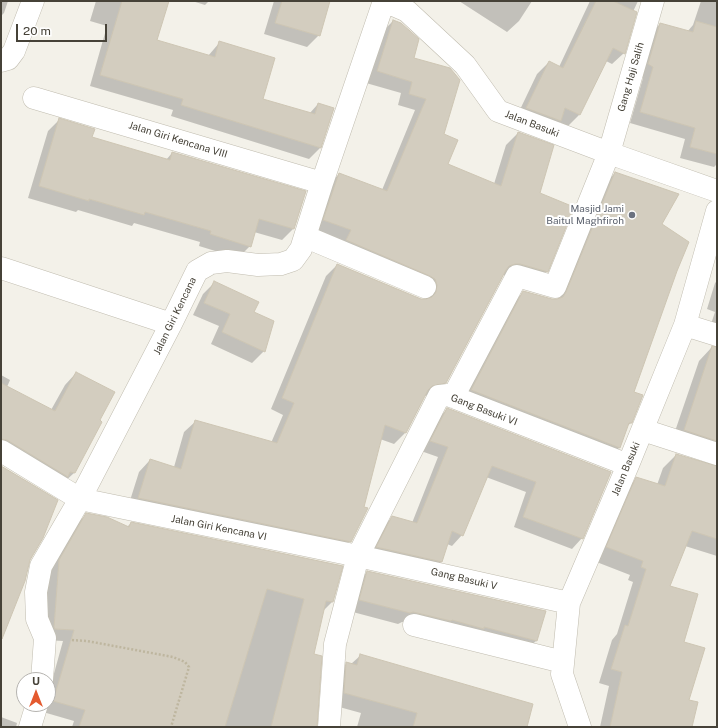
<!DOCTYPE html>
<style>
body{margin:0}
#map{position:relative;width:718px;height:728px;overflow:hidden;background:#f3f1e9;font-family:"Public Sans",sans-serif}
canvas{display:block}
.frame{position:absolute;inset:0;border:2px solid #464238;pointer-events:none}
.north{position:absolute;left:16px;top:672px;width:40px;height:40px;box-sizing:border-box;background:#fff;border:1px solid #b5b3af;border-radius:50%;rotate:0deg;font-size:11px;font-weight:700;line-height:16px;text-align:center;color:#464238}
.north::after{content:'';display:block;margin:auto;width:14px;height:18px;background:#e45a2f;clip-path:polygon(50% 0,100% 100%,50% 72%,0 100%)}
.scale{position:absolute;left:16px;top:24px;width:91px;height:18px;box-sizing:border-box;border:2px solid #464238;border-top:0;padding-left:5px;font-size:12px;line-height:14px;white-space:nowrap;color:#464238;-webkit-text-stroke:3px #fff;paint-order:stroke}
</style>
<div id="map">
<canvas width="718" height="728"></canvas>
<div class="frame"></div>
<div class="north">U</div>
<div class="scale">20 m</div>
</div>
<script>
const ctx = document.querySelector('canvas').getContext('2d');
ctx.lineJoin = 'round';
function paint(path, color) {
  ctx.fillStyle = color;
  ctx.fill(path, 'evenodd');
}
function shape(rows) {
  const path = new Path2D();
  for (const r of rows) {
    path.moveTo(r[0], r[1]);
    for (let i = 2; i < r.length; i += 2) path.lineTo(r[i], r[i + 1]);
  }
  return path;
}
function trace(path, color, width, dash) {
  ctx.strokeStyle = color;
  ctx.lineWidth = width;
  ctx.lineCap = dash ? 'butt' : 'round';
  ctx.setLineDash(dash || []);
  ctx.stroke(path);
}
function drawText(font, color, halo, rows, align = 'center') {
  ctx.font = font + ' "Public Sans",sans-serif';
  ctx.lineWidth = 4;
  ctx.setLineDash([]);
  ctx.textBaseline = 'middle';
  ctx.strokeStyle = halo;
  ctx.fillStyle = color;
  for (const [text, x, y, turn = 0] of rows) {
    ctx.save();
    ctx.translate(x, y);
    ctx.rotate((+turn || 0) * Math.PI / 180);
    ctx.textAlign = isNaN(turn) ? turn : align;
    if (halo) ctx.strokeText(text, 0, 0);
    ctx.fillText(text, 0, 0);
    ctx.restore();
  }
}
const shadow = shape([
 [1,1,8,1,4,13,1,16],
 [96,1,168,1,156,41,208,56,220,42,261,100,309,114,318,104,320,148,309,159,171,116,173,110,90,86,107,26,90,21],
 [192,1,209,1,205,5],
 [274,1,328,1,319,35,307,47,264,34],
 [459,1,532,1,519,21,507,32],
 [590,1,638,1,631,16,624,53,612,64,606,61,579,115,568,126,559,122,548,132,515,120,537,74,549,62,559,67],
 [701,1,717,1,717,164,714,167,680,158,685,139,630,123,643,78,637,75,649,35,660,24,687,32,693,25],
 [393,21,413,58,442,134,447,164,494,184,506,145,518,133,538,193,547,271,535,283,508,275,502,275,446,382,434,394,424,396,406,432,394,444,380,439,350,541,338,553,127,510,139,472,150,460,174,467,184,432,196,421,271,443,283,415,271,409,326,276,337,265,420,300,426,300,426,297,312,232,327,186,339,174,382,190,415,110,398,105,401,93,366,83,381,33],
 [59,120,91,138,166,160,172,153,293,229,282,240,254,232,250,246,238,258,199,246,200,242,134,223,132,226,78,210,76,212,28,198,48,131],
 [615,173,660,224,633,393,631,423,627,426,619,448,609,458,461,401,513,302,524,292,551,300,558,300,605,183],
 [717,281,717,556,685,546,669,586,683,643,691,727,600,727,609,686,599,683,612,640,617,634,633,582,628,580,630,575,594,561,623,492,637,478,657,485,663,468,676,455,716,467,713,459,671,443,699,361,712,347,716,348,713,340,707,336,715,312,707,309,715,283],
 [215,282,252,313,264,351,252,363,211,344,219,326,193,315,203,294],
 [76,373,99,421,74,473,62,484,1,455,1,375,10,380,7,387,51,410,65,385],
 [447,409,610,473,582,538,572,549,514,527,526,492,486,477,462,535,452,546,447,544,442,561,431,572,367,558,382,527,393,517,412,523,438,457,421,451,437,420],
 [1,467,57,501,6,610,1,608],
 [87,514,127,527,131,523,341,566,332,602,323,611,313,655,316,727,72,727,74,721,43,712,45,704,48,704,48,695,63,641,44,640,48,572,75,525],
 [367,572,544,611,536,641,525,651,402,622,398,624,349,611,357,583],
 [361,655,526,727,357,727,361,713,332,705,334,676,347,663,351,664],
 [1,717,17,723,16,727,1,727]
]);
const building = shape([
 [122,1,169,1,157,40,215,57,219,41,275,58,263,99,315,114,318,103,334,108,321,148,181,105,183,99,100,75,122,1],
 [282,1,330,1,320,36,275,23,282,1],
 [596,1,613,1,637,12,625,54,613,48,580,115,565,108,561,121,526,108,549,61,563,68,596,1],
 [393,20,401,23,419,39,414,58,450,68,460,80,444,134,458,140,448,164,501,186,518,132,554,145,540,193,574,207,548,272,520,264,515,264,509,266,506,270,446,383,432,386,428,390,406,433,385,425,364,507,368,508,351,542,138,498,150,459,181,469,195,420,277,443,294,403,282,398,337,264,421,299,426,299,432,297,436,292,437,285,435,279,430,276,346,240,351,230,323,220,339,173,387,191,426,99,409,94,412,82,377,71,393,20],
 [696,21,717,27,717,154,690,147,695,128,640,112,653,67,648,64,660,23,693,32,696,21],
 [59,118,95,129,92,137,170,160,172,152,306,191,294,229,259,219,251,247,210,234,211,231,145,212,144,215,89,199,89,201,39,186,59,118],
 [615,172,679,194,662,224,689,242,677,271,634,392,643,395,632,423,629,423,620,448,471,390,523,291,552,299,557,299,563,297,566,292,615,172],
 [214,281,259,302,254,312,274,321,265,352,222,332,230,314,204,303,214,281],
 [712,346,717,347,717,441,684,430,712,346],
 [76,372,115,392,100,420,102,422,75,473,70,472,68,477,7,440,1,439,1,383,55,411,76,372],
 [447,408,611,472,583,539,523,517,536,482,492,466,463,536,452,531,442,562,376,547,392,516,417,523,448,447,430,441,447,408],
 [676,454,717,466,717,539,692,531,670,586,698,594,684,642,705,648,689,700,698,702,692,727,610,727,622,672,611,669,625,625,628,626,646,569,641,567,643,561,606,547,636,477,665,486,676,454],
 [1,466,58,500,43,538,30,560,25,581,2,639,1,466],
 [86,513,107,517,129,527,131,522,343,566,333,602,326,601,314,654,322,656,317,727,271,727,304,599,267,589,225,727,79,727,85,710,53,701,74,630,55,629,54,627,59,560,86,513],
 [367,571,546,611,537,641,484,627,484,629,452,620,451,621,413,612,410,613,359,600,367,571],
 [360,654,533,704,527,727,413,727,417,713,344,693,346,662,357,665,360,654]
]);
const path = shape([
 [72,640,87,641,173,657,185,662,189,667,171,727]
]);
const minor = shape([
 [384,1,407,11,465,65,498,111,609,153,717,191],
 [1,61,8,59,14,51,33,1],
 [34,98,322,183],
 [306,237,425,287],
 [1,268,171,324],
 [685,325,717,335],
 [453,397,517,276,555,287,609,153,653,1],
 [643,430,717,454],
 [1,451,80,499,358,556,569,603],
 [414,625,563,662],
 [42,680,45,638,37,619,36,592,41,566,80,499,171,324,197,271,211,263,227,261,258,265,281,264,293,260,301,249,322,183,384,1],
 [30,727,37,704],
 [329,727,335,644,358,556,439,396,448,395,628,465],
 [580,727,562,674,569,603,628,465,685,325,717,211]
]);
const markers = [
 [632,215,4,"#6b7280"]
];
const streetNames = [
 ["Gang Haji Salih",631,77,-74],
 ["Jalan Basuki",532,124,21],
 ["Jalan Giri Kencana VIII",178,140,17],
 ["Jalan Giri Kencana",175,316,-64],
 ["Gang Basuki VI",484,410,21],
 ["Jalan Basuki",626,469,-67],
 ["Jalan Giri Kencana VI",219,528,11],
 ["Gang Basuki V",464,579,13]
];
const worshipNames = [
 ["Masjid Jami",624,209],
 ["Baitul Maghfiroh",624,221]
];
paint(shadow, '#0003');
paint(building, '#d3cdbf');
trace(building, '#cdc5b3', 1);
trace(minor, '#c0bcaf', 23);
trace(path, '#beb69f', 2.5, [2, 2]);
trace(minor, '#fff', 22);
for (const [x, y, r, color] of markers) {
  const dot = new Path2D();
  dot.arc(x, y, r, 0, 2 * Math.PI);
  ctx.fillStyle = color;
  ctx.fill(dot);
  trace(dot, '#fff', 1.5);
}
drawText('10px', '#464238', '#fff', streetNames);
drawText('10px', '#5b616d', '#fff', worshipNames, 'right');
</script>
